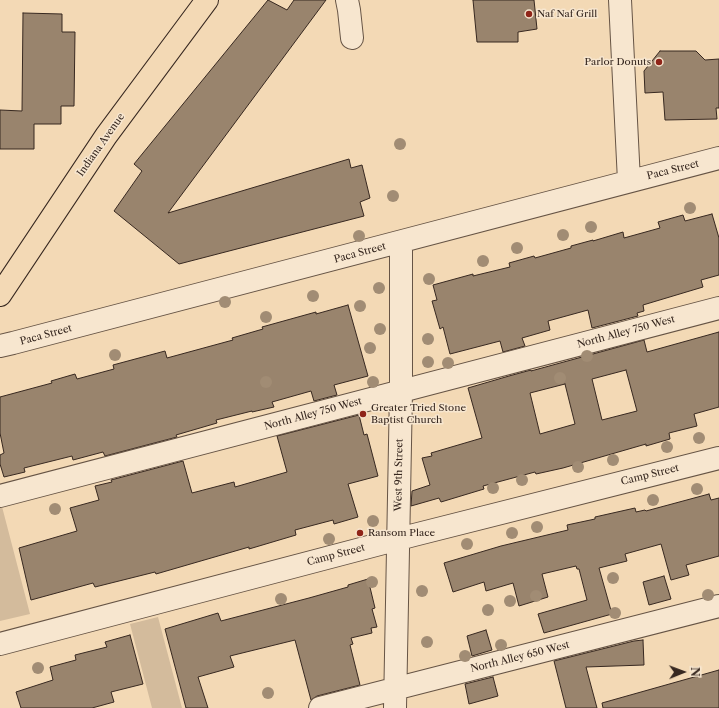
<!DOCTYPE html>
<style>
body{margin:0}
#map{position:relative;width:719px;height:708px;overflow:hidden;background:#f3d9b5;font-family:"Libre Caslon Text",serif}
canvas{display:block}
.north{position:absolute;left:663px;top:652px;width:40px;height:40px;-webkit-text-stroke:3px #f7e6cf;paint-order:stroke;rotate:89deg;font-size:11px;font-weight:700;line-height:16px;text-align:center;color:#372820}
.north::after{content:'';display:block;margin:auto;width:14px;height:18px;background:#372820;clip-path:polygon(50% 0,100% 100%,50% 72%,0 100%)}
</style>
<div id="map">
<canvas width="719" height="708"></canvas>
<div class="north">N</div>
</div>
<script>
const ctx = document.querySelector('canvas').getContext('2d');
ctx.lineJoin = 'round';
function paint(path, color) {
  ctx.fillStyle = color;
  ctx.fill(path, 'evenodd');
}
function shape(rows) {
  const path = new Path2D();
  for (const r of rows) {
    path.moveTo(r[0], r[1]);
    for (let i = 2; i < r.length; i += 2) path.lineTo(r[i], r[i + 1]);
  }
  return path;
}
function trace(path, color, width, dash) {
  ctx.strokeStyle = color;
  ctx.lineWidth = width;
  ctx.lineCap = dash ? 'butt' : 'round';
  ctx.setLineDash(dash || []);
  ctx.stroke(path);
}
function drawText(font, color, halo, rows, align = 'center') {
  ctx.font = font + ' "Libre Caslon Text",serif';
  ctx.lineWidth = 3;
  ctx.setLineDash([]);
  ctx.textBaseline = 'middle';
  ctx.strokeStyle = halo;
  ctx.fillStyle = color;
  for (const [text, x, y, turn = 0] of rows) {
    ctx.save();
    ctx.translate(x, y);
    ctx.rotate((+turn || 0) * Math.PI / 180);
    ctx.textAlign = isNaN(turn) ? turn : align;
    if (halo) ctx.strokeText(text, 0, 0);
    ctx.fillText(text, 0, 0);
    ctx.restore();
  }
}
const green = shape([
 [0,499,30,614,0,621],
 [158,617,182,708,152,708,130,624]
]);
const building = shape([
 [268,0,287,10,294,0,326,0,168,213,349,159,351,168,362,165,370,198,360,202,364,216,179,264,114,211,142,171,134,164,268,0],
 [473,0,534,0,537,29,518,32,518,42,477,42,473,0],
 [23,13,62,14,62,32,75,32,74,106,61,106,61,124,34,124,34,149,0,149,0,110,22,111,23,13],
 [660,51,696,51,705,60,719,59,719,108,716,108,717,119,665,120,663,92,645,93,644,71,660,51],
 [712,214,719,238,719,275,701,280,703,287,643,305,644,311,637,313,638,316,592,328,588,310,548,321,550,330,522,338,525,346,503,352,500,341,450,354,443,327,440,329,432,301,437,300,433,285,473,274,473,276,510,267,509,263,534,256,535,258,571,248,571,246,593,240,593,241,623,232,624,238,660,228,658,222,683,215,685,221,712,214],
 [348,305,368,376,334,385,337,395,314,401,311,391,272,402,274,407,252,412,252,411,216,420,217,423,176,435,177,437,105,456,103,452,73,460,72,456,24,468,25,472,4,477,0,464,0,455,4,453,0,433,0,397,52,383,51,381,75,374,77,379,114,369,113,365,165,351,167,358,233,340,232,338,263,329,262,327,316,312,316,314,348,305],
 [719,332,719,407,694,414,697,426,669,433,670,439,646,446,646,444,563,468,536,474,535,472,483,486,484,489,441,502,439,498,411,506,412,491,430,485,422,458,432,456,431,453,482,438,468,388,509,376,531,370,531,371,644,340,647,352,719,332],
 [626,370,637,411,602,420,592,379,626,370],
 [565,384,575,424,540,434,530,393,565,384],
 [359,415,364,435,367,434,378,476,348,484,358,517,334,524,333,520,295,530,296,535,249,549,249,547,156,574,155,572,95,587,93,583,31,600,19,548,77,531,70,508,99,500,95,486,112,482,111,480,183,461,192,493,234,482,235,487,287,472,277,436,359,415],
 [709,494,711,500,719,498,719,556,686,565,689,575,671,580,661,544,625,554,627,561,599,568,612,614,544,633,538,614,587,600,579,569,577,569,576,566,542,574,548,597,519,606,513,583,486,591,484,582,453,592,444,563,501,546,568,530,567,525,595,519,595,517,635,508,636,512,645,510,646,511,709,494],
 [664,576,671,599,649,605,643,582,664,576],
 [368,579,375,608,372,609,377,627,371,628,372,633,351,638,353,644,350,645,360,685,317,696,311,700,295,640,230,656,234,667,198,677,208,708,186,708,165,629,218,613,221,621,309,598,348,587,348,585,368,579],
 [486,630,492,650,472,656,467,636,486,630],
 [130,635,143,684,111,692,114,702,92,708,21,708,16,692,53,680,50,667,76,660,75,655,107,647,105,642,130,635],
 [643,640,644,665,586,667,597,708,566,708,554,661,634,641,643,640],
 [719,670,719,708,603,708,602,703,719,670],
 [493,677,498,696,469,704,465,684,493,677]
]);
const minor = shape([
 [347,0,349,10,352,38],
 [620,0,629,181],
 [0,346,13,343,719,158],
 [0,496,719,308],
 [0,644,414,535,719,458],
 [320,708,719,606],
 [395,708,401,391,401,242]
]);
const major = shape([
 [0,295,106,136,207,0]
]);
const trees = [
 [400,144],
 [393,196],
 [690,208],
 [591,227],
 [563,235],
 [359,236],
 [517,248],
 [483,261],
 [429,279],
 [379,288],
 [313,296],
 [225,302],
 [360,306],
 [266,317],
 [380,329],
 [428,339],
 [370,348],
 [115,355],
 [587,356],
 [428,362],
 [448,363],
 [560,378],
 [266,382],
 [373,382],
 [699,438],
 [667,447],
 [613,460],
 [578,467],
 [522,480],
 [493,488],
 [697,489],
 [653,500],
 [55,509],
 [373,521],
 [537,527],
 [512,533],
 [329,539],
 [467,544],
 [613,578],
 [372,582],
 [422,591],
 [708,595],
 [536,596],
 [281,599],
 [510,601],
 [488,610],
 [615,613],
 [427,642],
 [501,645],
 [465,656],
 [38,668],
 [268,693]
];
const markers = [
 [529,14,4,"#8f2418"],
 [659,62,4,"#8f2418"],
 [363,414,4,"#8f2418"],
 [360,533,4,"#8f2418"]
];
const poiNames = [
 ["Naf Naf Grill",537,14],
 ["Parlor Donuts",651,62,"right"],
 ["Greater Tried Stone",371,408],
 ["Baptist Church",371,420],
 ["Ransom Place",368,533]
];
const streetNames = [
 ["Indiana Avenue",101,145,-55],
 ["Paca Street",673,170,-14],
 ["Paca Street",360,253,-15],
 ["North Alley 750 West",626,332,-15],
 ["Paca Street",46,335,-15],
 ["North Alley 750 West",313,414,-15],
 ["West 9th Street",399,475,-89],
 ["Camp Street",650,475,-14],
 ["Camp Street",336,555,-15],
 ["North Alley 650 West",520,657,-14]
];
paint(green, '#d3bb9c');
paint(building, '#99846d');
trace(building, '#372820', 1);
trace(minor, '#665445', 24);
trace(major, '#372820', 24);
trace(minor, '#f7e6cf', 22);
trace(major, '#f3d9b5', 22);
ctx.fillStyle = '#a18c74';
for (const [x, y] of trees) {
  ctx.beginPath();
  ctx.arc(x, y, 6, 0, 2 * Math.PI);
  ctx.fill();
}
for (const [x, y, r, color] of markers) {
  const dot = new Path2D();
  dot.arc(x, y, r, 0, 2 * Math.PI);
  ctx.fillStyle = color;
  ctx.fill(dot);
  trace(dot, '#f7e6cf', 1.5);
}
drawText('10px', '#372820', '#f7e6cf', poiNames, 'left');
drawText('10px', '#372820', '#f7e6cf', streetNames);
</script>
